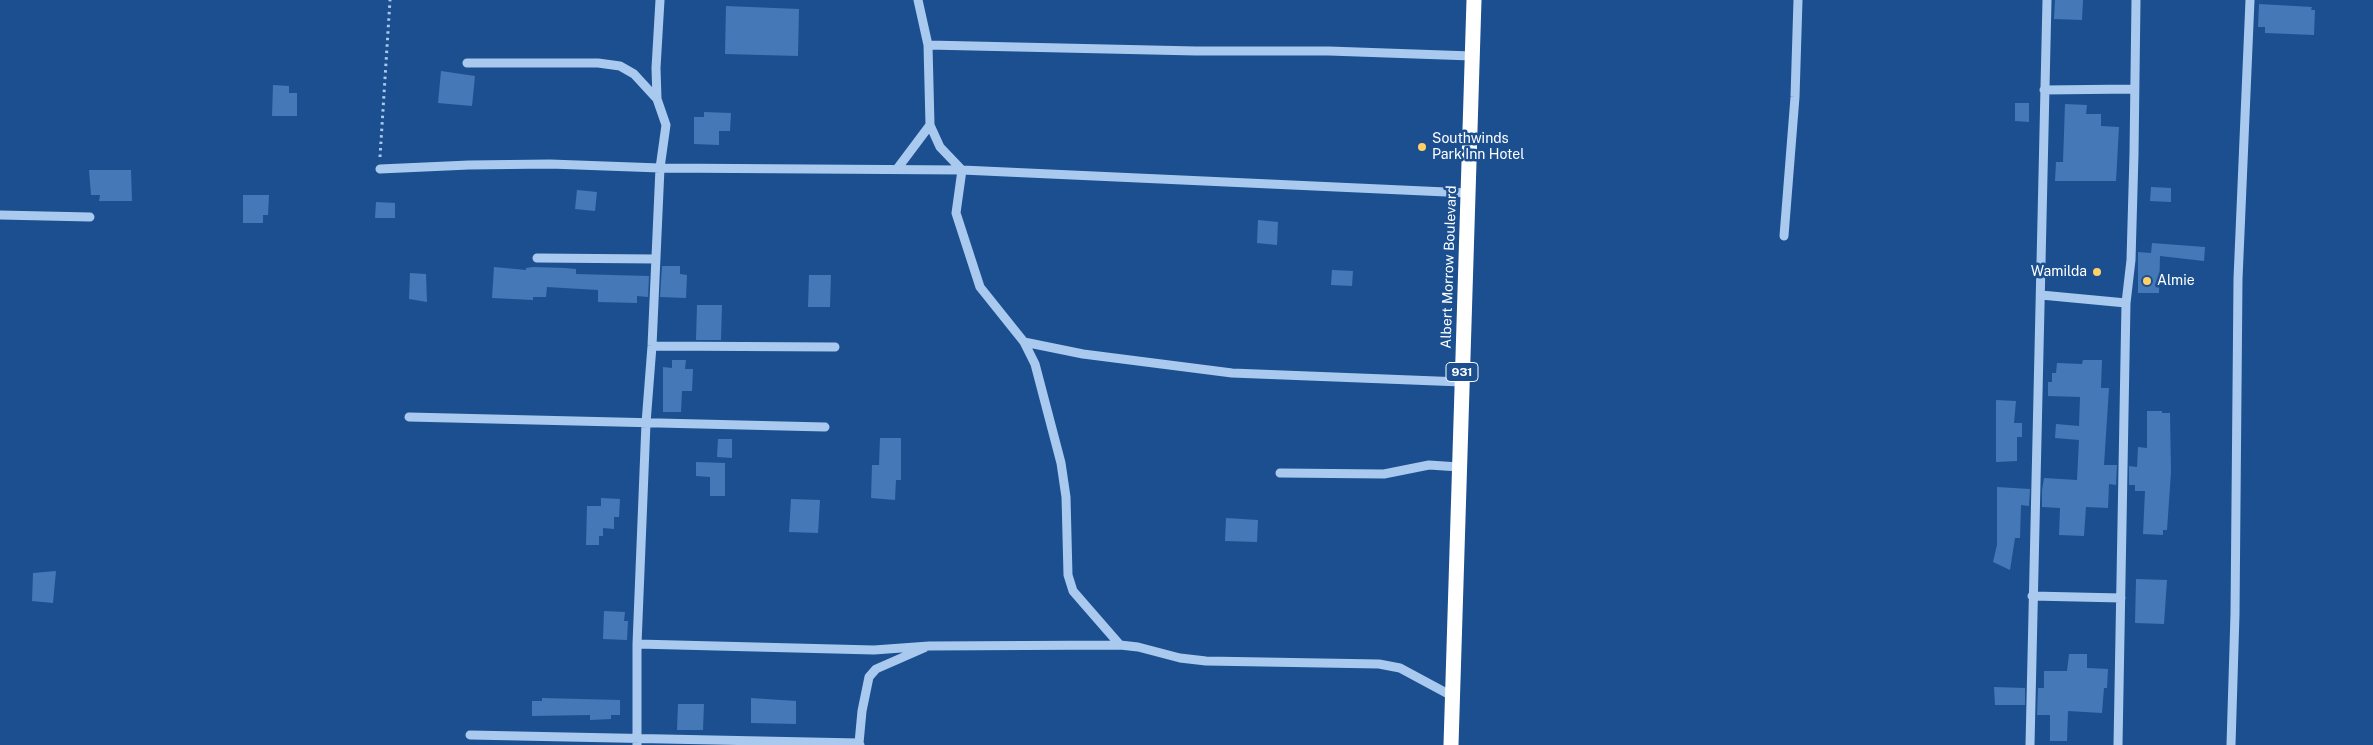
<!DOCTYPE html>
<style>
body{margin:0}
canvas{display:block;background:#1b4f8f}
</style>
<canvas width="2373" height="745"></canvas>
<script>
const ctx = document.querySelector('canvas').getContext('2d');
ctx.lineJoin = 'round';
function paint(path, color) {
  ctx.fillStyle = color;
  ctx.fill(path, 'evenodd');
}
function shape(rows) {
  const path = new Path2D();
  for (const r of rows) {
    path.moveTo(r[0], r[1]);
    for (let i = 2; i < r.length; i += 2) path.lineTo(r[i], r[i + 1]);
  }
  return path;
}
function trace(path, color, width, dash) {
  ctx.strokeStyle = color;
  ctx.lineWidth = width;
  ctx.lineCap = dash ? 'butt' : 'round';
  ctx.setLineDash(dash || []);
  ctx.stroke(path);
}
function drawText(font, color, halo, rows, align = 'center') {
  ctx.font = font + ' "Public Sans",sans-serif';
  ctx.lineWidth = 5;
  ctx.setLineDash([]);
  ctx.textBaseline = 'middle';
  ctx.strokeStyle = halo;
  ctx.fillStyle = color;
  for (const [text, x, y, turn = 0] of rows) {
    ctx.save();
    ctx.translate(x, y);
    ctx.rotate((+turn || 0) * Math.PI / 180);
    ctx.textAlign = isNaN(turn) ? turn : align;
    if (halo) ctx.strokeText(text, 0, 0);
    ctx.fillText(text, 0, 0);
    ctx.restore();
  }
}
const building = shape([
 [2055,0,2083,0,2082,20,2054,19],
 [2259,4,2312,7,2311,10,2315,10,2314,35,2265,33,2265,27,2258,27],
 [726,6,799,9,798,56,725,54],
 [441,71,475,76,472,106,438,103],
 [273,85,289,86,289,93,297,93,297,116,272,116],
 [2015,103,2029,103,2029,122,2015,121],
 [2065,104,2087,105,2086,114,2101,114,2101,126,2119,127,2116,181,2055,181,2056,162,2063,162],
 [704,112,731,113,730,131,719,131,719,145,694,144,694,117,704,117],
 [89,170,131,170,132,201,99,201,100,195,91,195],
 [2151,187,2171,188,2171,202,2150,201],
 [577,190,597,192,595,211,575,209],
 [243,195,269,195,268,215,263,215,263,223,243,223],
 [376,202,395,203,395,218,375,218],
 [1258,220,1278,222,1277,245,1257,243],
 [2152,243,2205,247,2204,261,2160,256,2159,293,2138,293,2138,252,2151,253],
 [662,266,680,266,680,274,687,275,686,298,660,297],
 [494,267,526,270,526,268,533,267,565,268,576,269,576,274,649,276,648,297,637,296,637,303,598,302,598,290,547,287,546,297,533,297,533,300,492,298],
 [1332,270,1353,271,1352,286,1331,285],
 [410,273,426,274,427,302,409,299],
 [809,275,831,275,830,307,808,307],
 [697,305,722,305,721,340,696,340],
 [672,360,686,360,685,369,693,369,692,391,682,391,681,412,663,412,663,367,672,368],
 [2083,360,2102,360,2101,388,2109,388,2104,465,2117,465,2116,485,2109,484,2108,508,2086,507,2084,536,2059,535,2060,508,2042,507,2042,490,2044,478,2077,480,2079,440,2055,438,2056,424,2079,426,2080,397,2048,396,2048,382,2052,382,2052,373,2056,373,2057,363,2082,364],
 [1996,400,2016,401,2014,423,2022,423,2022,437,2017,437,2017,461,1996,462],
 [2147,411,2162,411,2162,413,2170,413,2171,472,2167,530,2163,530,2163,535,2143,534,2145,491,2135,491,2135,485,2129,485,2129,466,2137,467,2138,447,2147,448],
 [880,438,901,438,901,480,896,480,895,500,871,498,872,465,879,465],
 [718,439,732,439,732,458,717,457],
 [696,462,725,463,725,496,710,496,710,477,696,476],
 [1997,487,2030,489,2029,506,2021,505,2020,538,2015,538,2010,570,1993,562,1997,545],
 [601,498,620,499,619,517,614,517,614,529,603,528,603,536,599,536,599,545,586,545,587,506,601,506],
 [791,499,820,500,818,533,789,532],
 [1226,518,1258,520,1257,542,1225,541],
 [56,571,53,603,32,601,33,573],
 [2136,579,2167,580,2164,624,2135,623],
 [604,611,625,612,624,621,628,621,627,640,603,639],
 [2069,654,2087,654,2087,668,2108,669,2107,688,2104,688,2102,713,2068,711,2067,741,2050,741,2050,715,2037,715,2038,688,2044,688,2044,671,2067,671],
 [1994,687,2025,688,2025,705,1995,705],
 [542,698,620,700,620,715,611,715,611,719,590,720,590,715,532,716,532,701,542,701],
 [751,698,796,701,796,724,751,723],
 [678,704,704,704,703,730,677,730]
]);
const path = shape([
 [380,157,390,0]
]);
const minor = shape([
 [928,45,1196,51,1329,51,1472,56],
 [467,63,598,63,620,66,634,74,657,99],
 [2044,90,2134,89],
 [930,125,940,147,962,170,956,213,980,287,1024,342,1035,364,1061,463,1066,497,1068,575,1073,591,1120,645],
 [380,169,469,165,550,164,660,168,666,125,657,99,656,68,660,0],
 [897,169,930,125,928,45,918,0],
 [0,215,90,217],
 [1784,236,1795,97,1798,0],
 [537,258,655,259],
 [2041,295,2126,303],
 [1024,342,1083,354,1232,373,1462,382],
 [652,346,835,347],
 [409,417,825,427],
 [1280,473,1384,474,1429,465,1459,467],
 [2032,596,2121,598],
 [637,644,874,650,929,646,1120,645,1138,647,1180,658,1206,661,1379,664,1400,668,1452,696],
 [470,735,859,743],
 [637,745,637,644,646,423,652,346,660,168,962,170,1468,193],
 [860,745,859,743,862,711,869,677,876,669,924,648],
 [2030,745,2047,0],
 [2118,745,2126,303,2131,260,2134,154,2136,0],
 [2231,745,2235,614,2238,279,2250,0]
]);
const highway = shape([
 [1451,745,1474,0]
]);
const markers = [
 [1422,147,5,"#ffd166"],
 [2097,272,5,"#ffd166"],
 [2147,281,5,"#ffd166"]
];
const shields = [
 [1462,372,32]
];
const shieldNames = [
 ["931",1462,372]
];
const poiNames = [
 ["Southwinds",1432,139],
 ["Park Inn Hotel",1432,155],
 ["Wamilda",2087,272,"right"],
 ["Almie",2157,281]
];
const streetNames = [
 ["Albert Morrow Boulevard",1449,267,-88]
];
paint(building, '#4478b7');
trace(path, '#a9c9ee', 3, [2.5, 4]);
trace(minor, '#a9c9ee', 9);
trace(highway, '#fff', 15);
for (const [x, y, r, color] of markers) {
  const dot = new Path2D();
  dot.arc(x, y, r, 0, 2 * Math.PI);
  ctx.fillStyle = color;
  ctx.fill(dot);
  trace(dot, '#1b4f8f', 2);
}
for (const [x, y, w] of shields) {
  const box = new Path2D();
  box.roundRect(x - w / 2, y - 9.5, w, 19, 4);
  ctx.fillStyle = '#1b4f8f';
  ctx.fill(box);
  trace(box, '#fff', 1);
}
drawText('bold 12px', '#fff', null, shieldNames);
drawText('14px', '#fff', '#1b4f8f', poiNames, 'left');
drawText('14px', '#fff', '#1b4f8f', streetNames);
</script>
